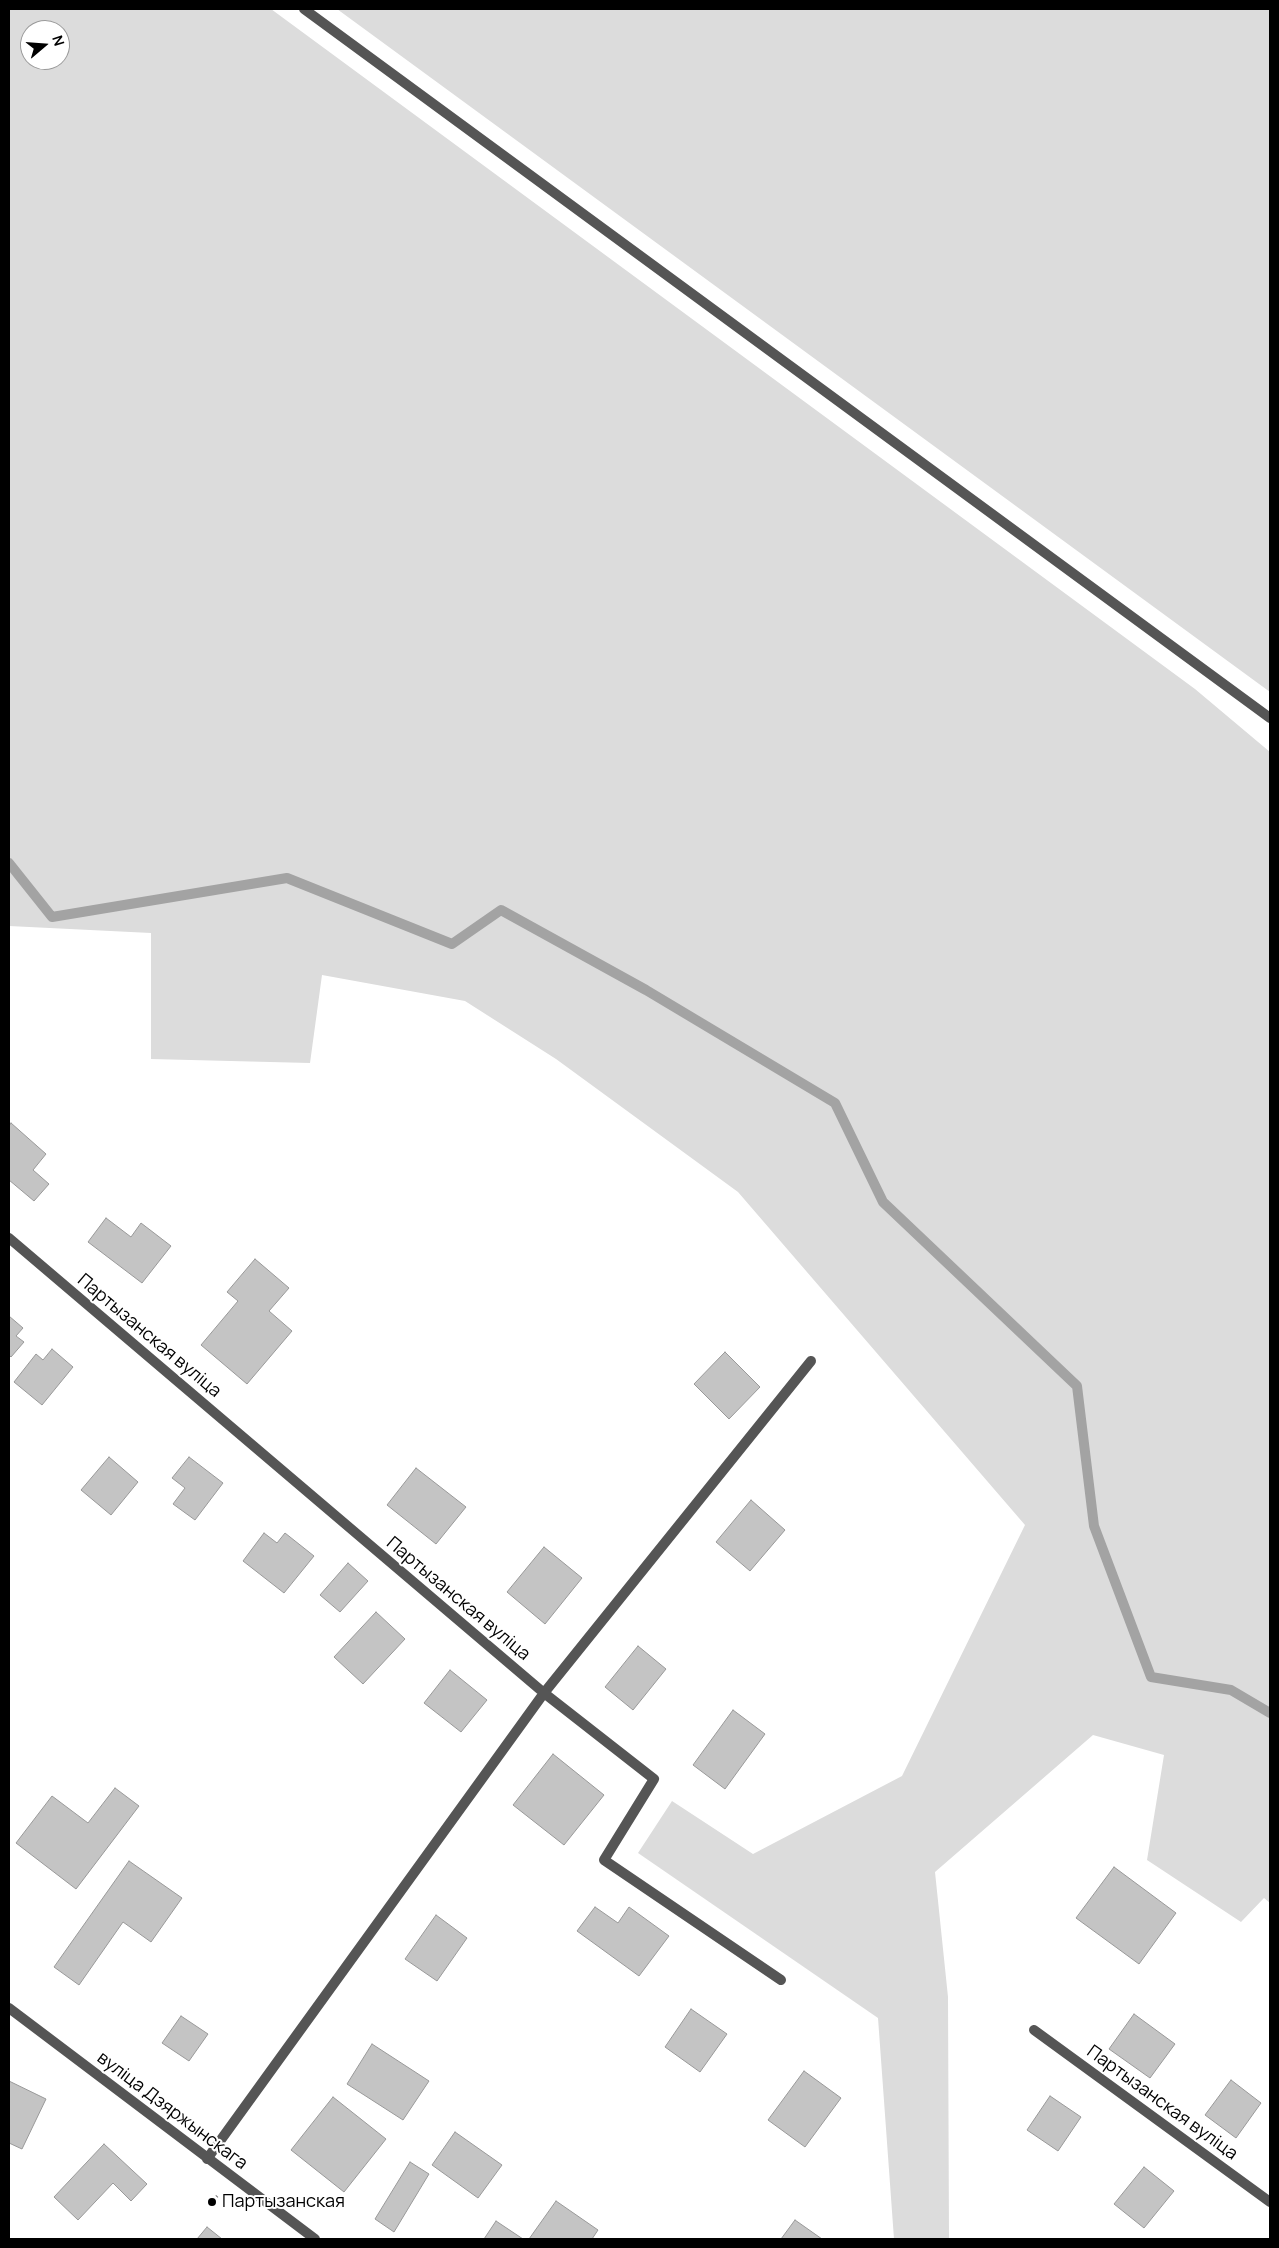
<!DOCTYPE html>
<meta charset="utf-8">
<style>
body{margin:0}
#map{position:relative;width:1279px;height:2248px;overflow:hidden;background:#fff;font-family:Manrope,sans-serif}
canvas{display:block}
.frame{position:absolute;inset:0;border:10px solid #000;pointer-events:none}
.north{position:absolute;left:20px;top:20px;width:50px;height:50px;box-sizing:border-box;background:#fff;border:1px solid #999;border-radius:50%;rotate:72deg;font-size:14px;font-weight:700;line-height:20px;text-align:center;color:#000}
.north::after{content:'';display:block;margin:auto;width:18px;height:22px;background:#000;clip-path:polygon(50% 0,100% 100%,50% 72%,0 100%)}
</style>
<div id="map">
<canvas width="1279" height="2248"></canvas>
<div class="frame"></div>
<div class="north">N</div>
</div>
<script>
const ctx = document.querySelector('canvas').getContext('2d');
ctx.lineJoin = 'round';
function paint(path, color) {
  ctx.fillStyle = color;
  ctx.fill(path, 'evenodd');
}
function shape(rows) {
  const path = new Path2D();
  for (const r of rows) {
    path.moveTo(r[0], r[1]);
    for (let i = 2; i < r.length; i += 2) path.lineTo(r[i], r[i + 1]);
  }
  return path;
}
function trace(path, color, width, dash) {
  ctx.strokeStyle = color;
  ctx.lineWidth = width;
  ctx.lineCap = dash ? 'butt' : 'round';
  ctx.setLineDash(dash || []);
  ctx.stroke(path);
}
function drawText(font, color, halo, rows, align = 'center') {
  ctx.font = font + ' Manrope,sans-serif';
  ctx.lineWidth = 4;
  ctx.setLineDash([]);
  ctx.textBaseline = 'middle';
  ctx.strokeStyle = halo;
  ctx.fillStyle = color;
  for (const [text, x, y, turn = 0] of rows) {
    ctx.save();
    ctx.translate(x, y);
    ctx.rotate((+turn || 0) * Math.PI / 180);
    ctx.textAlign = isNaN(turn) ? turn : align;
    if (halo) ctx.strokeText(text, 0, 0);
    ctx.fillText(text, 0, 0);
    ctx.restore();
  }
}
const green = shape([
 [9,9,271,9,1195,689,1270,752,1270,1903,1264,1898,1241,1922,1147,1860,1164,1755,1093,1735,935,1872,948,1997,949,2239,894,2239,878,2018,638,1853,672,1801,753,1854,902,1776,1025,1525,738,1192,556,1059,465,1001,322,975,310,1063,151,1059,151,933,9,926],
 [30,30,60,30,60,60,30,60],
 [337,9,1270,9,1270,692]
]);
const stream = shape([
 [9,863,52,917,287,878,452,944,501,910,646,990,835,1103,883,1202,1077,1386,1094,1526,1151,1677,1231,1690,1270,1713]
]);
const building = shape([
 [11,1123,46,1154,33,1170,49,1184,34,1201,9,1180,9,1126,11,1123],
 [106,1218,131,1237,141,1223,171,1246,142,1283,88,1242,106,1218],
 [255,1259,289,1288,269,1311,292,1331,247,1384,201,1345,238,1301,227,1292,255,1259],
 [9,1316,23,1328,16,1336,24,1342,11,1357,9,1355,9,1316],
 [52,1349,73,1367,42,1405,14,1382,36,1354,43,1360,52,1349],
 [725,1352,760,1387,729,1419,694,1384,725,1352],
 [109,1457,138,1482,111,1515,81,1490,109,1457],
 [189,1457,223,1483,195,1520,173,1504,185,1488,172,1478,189,1457],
 [416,1468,466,1507,436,1544,387,1505,416,1468],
 [751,1500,785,1530,750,1571,716,1542,751,1500],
 [264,1533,277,1543,285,1533,314,1556,284,1593,243,1561,264,1533],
 [544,1547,582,1578,545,1624,507,1592,544,1547],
 [348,1563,368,1581,340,1612,320,1595,348,1563],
 [376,1612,405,1639,363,1684,334,1657,376,1612],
 [638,1646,666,1669,633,1710,605,1687,638,1646],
 [450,1670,487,1700,461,1732,424,1703,450,1670],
 [733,1710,765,1734,725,1789,693,1765,733,1710],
 [553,1754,604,1795,564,1845,513,1805,553,1754],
 [115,1788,139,1806,76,1889,16,1843,52,1796,88,1823,115,1788],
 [129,1861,182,1898,151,1942,123,1922,79,1985,54,1967,129,1861],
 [1114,1867,1176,1913,1139,1964,1076,1918,1114,1867],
 [595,1907,618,1923,629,1907,669,1936,639,1976,577,1931,595,1907],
 [436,1915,467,1938,437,1981,405,1959,436,1915],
 [691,2009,727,2034,700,2072,665,2047,691,2009],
 [1134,2014,1175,2044,1150,2078,1109,2049,1134,2014],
 [181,2016,208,2034,189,2061,162,2043,181,2016],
 [372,2044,429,2081,403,2120,347,2084,372,2044],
 [804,2071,841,2098,805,2147,768,2120,804,2071],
 [1231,2080,1261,2103,1236,2138,1205,2115,1231,2080],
 [9,2081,46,2099,22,2149,9,2143,9,2081],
 [1050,2096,1081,2117,1058,2151,1027,2130,1050,2096],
 [333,2097,386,2139,344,2192,291,2150,333,2097],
 [455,2132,502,2165,478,2198,432,2165,455,2132],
 [104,2144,147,2184,131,2201,113,2183,78,2220,54,2197,104,2144],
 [410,2162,429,2174,394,2232,375,2219,410,2162],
 [1144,2167,1174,2191,1144,2228,1114,2204,1144,2167],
 [556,2201,598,2230,592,2239,529,2239,556,2201],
 [795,2220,822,2239,781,2239,795,2220],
 [496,2221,523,2239,484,2239,496,2221],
 [207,2227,222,2239,197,2239,207,2227]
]);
const path = shape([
 [212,2202,218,2195]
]);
const service = shape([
 [544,1693,811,1361]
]);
const pedestrian = shape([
 [304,9,1270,718]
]);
const minor = shape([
 [9,1238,544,1693,654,1779,604,1860,781,1980],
 [1034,2030,1270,2202],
 [207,2159,544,1693]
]);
const tertiary = shape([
 [9,2008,315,2239]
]);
const markers = [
 [212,2202,5,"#000"]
];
const streetNames = [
 ["Партызанская вуліца",149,1336,40],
 ["Партызанская вуліца",458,1599,40],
 ["Партызанская вуліца",1162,2103,36],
 ["вуліца Дзяржынскага",172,2111,37]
];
const poiNames = [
 ["Партызанская",222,2202]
];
paint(green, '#dcdcdc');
trace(stream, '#a3a3a3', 10);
paint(building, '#c4c4c4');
trace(building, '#999', 1);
trace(path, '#777', 3, [1, 2.5]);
trace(service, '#555', 10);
trace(pedestrian, '#555', 10);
trace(minor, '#555', 10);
trace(tertiary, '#555', 10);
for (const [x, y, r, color] of markers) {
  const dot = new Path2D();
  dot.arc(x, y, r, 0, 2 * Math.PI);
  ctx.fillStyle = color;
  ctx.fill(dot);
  trace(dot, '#fff', 2);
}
drawText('18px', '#000', '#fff', streetNames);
drawText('18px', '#000', '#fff', poiNames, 'left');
</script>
